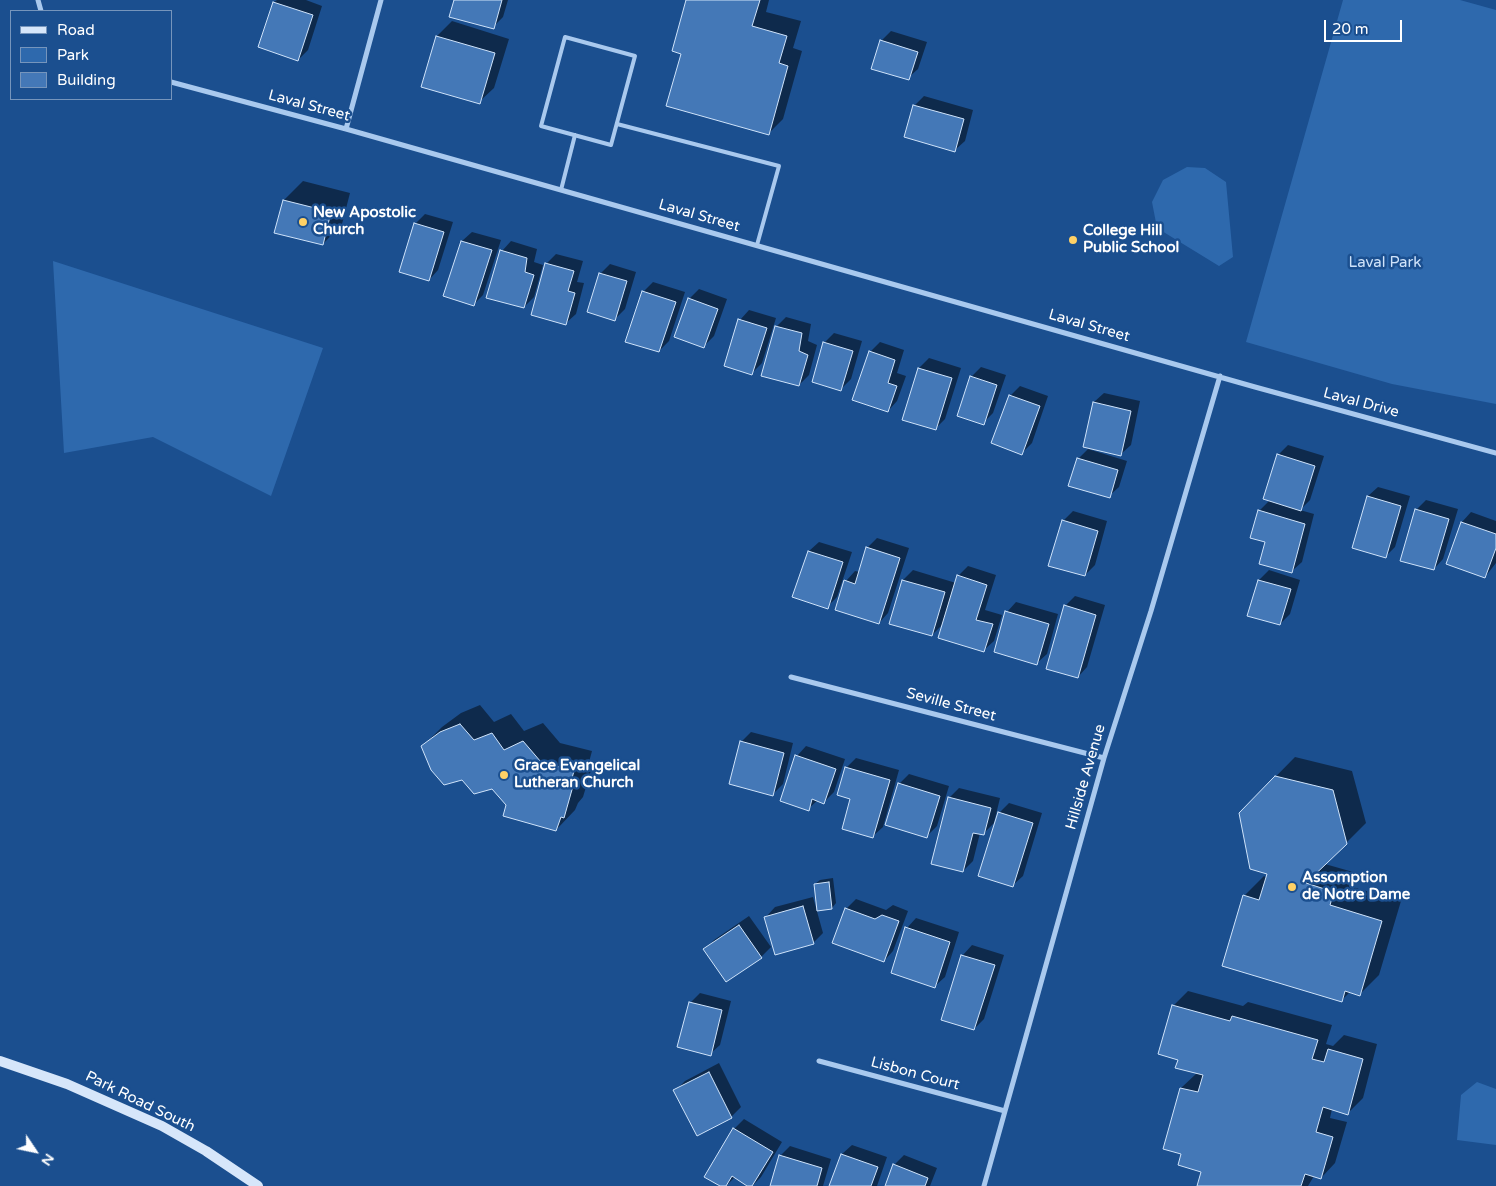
<!DOCTYPE html>
<style>
body{margin:0}
#map{position:relative;width:1496px;height:1186px;overflow:hidden;background:#1b4f8f;font-family:"Varela Round",sans-serif}
canvas{display:block}
.legend{position:absolute;left:10px;top:10px;width:162px;height:90px;box-sizing:border-box;background:#1b4f8f;border:1px solid #7695bc;margin:0;padding:6px 9px;list-style:none;font-size:15px;color:#fff}
.legend li{display:flex;align-items:center;gap:10px;height:25px}
.legend b{width:25px;border:1px solid #7695bc}
.north{position:absolute;left:10px;top:1126px;width:50px;height:50px;-webkit-text-stroke:4px #1b4f8f;paint-order:stroke;rotate:124deg;font-size:14px;font-weight:700;line-height:20px;text-align:center;color:#fff}
.north::after{content:'';display:block;margin:auto;width:18px;height:22px;background:#fff;clip-path:polygon(50% 0,100% 100%,50% 72%,0 100%)}
.scale{position:absolute;left:1324px;top:20px;width:78px;height:22px;box-sizing:border-box;border:2px solid #fff;border-top:0;padding-left:6px;font-size:15px;line-height:18px;white-space:nowrap;color:#fff;-webkit-text-stroke:4px #1b4f8f;paint-order:stroke}
</style>
<div id="map">
<canvas width="1496" height="1186"></canvas>
<ul class="legend">
<li><b style="height:6px;background:#d6e6fa"></b>Road</li>
<li><b style="height:14px;background:#2e69ad"></b>Park</li>
<li><b style="height:14px;background:#4478b7"></b>Building</li>
</ul>
<div class="north">N</div>
<div class="scale">20 m</div>
</div>
<script>
const ctx = document.querySelector('canvas').getContext('2d');
ctx.lineJoin = 'round';
function paint(path, color) {
  ctx.fillStyle = color;
  ctx.fill(path, 'evenodd');
}
function shape(rows) {
  const path = new Path2D();
  for (const r of rows) {
    path.moveTo(r[0], r[1]);
    for (let i = 2; i < r.length; i += 2) path.lineTo(r[i], r[i + 1]);
  }
  return path;
}
function trace(path, color, width, dash) {
  ctx.strokeStyle = color;
  ctx.lineWidth = width;
  ctx.lineCap = dash ? 'butt' : 'round';
  ctx.setLineDash(dash || []);
  ctx.stroke(path);
}
function drawText(font, color, halo, rows, align = 'center') {
  ctx.font = font + ' "Varela Round",sans-serif';
  ctx.lineWidth = 5;
  ctx.setLineDash([]);
  ctx.textBaseline = 'middle';
  ctx.strokeStyle = halo;
  ctx.fillStyle = color;
  for (const [text, x, y, turn = 0] of rows) {
    ctx.save();
    ctx.translate(x, y);
    ctx.rotate((+turn || 0) * Math.PI / 180);
    ctx.textAlign = isNaN(turn) ? turn : align;
    if (halo) ctx.strokeText(text, 0, 0);
    ctx.fillText(text, 0, 0);
    ctx.restore();
  }
}
const green = shape([
 [1343,0,1460,0,1496,10,1496,404,1392,384,1246,342],
 [1187,167,1205,168,1226,182,1233,257,1219,266,1157,228,1152,202,1163,180],
 [53,261,323,348,271,496,153,437,64,453],
 [1477,1082,1496,1089,1496,1145,1457,1140,1461,1095]
]);
const shadow = shape([
 [277,0,306,0,322,6,308,50,298,60,274,2],
 [455,0,508,0,503,17,493,27],
 [687,0,769,0,766,12,801,21,793,48,802,51,783,119,768,134,682,53],
 [452,21,509,39,494,88,479,102,423,86,437,36],
 [891,31,927,42,918,69,908,78,881,41],
 [924,96,973,110,965,141,955,150,914,106],
 [303,181,350,193,342,224,323,244,284,200],
 [425,214,453,222,438,270,429,280,415,224],
 [472,232,501,240,483,295,474,304,462,241],
 [511,241,537,249,534,262,543,265,534,297,524,307,502,251],
 [556,254,583,261,577,282,584,283,576,314,566,323,546,264],
 [610,264,636,272,625,309,615,319,600,274],
 [653,282,685,292,669,341,659,351,643,292],
 [699,289,727,299,714,336,704,346,689,299],
 [749,310,776,318,762,363,752,373,740,320],
 [786,317,811,324,808,341,817,345,809,375,799,385,776,327],
 [834,333,862,341,851,379,841,389,824,343],
 [880,342,904,350,897,373,906,376,897,401,888,411,870,352],
 [929,358,961,368,945,419,935,429,904,419,919,368],
 [981,367,1006,375,993,413,983,423,971,377],
 [1020,386,1048,396,1032,443,1022,453,1010,396],
 [1104,393,1140,401,1131,445,1121,454,1094,402],
 [1288,445,1324,456,1310,500,1300,510,1314,514,1302,562,1292,571,1266,541,1259,511,1270,500,1278,455],
 [1088,449,1127,461,1119,487,1109,496,1078,459],
 [1378,487,1410,496,1395,547,1385,557,1354,547,1368,496],
 [1426,500,1458,509,1443,559,1434,569,1416,510],
 [1073,511,1107,521,1095,565,1085,575,1063,521],
 [1471,512,1496,521,1496,563,1485,577,1462,522],
 [877,538,909,548,888,613,879,623,846,581,855,571,860,572,867,548],
 [819,542,852,552,837,597,827,607,809,551],
 [968,566,996,575,985,610,1002,615,994,641,984,650,944,623,932,635,891,623,903,580,913,570,956,583,958,576],
 [1269,570,1300,580,1290,614,1280,624,1259,580],
 [1075,596,1105,605,1087,667,1078,677,1065,606],
 [1016,602,1058,614,1047,654,1037,663,1007,612],
 [480,705,494,722,511,714,524,731,543,723,560,743,592,751,588,766,592,767,583,797,578,803,575,810,556,830,507,804,493,788,463,778,423,746,442,727,461,713],
 [751,732,793,743,783,784,773,794,741,742],
 [806,746,845,759,834,792,824,802,818,800,808,809,797,756],
 [1295,757,1352,771,1366,823,1325,864,1353,872,1349,886,1401,901,1379,975,1359,995,1350,992,1342,1000,1244,896,1264,876,1267,878,1269,873,1240,813],
 [856,758,899,770,883,827,873,836,852,798,846,768],
 [909,774,949,786,937,826,927,836,899,784],
 [959,788,1000,798,994,823,983,834,980,833,973,861,963,871,949,798],
 [1009,803,1042,813,1023,876,1013,885,999,813],
 [833,878,836,903,832,908,815,884,820,880],
 [813,897,823,933,813,943,766,917,775,907],
 [856,899,886,910,893,905,908,911,893,951,884,961,846,909],
 [749,916,771,947,761,957,705,950,714,940],
 [916,918,959,932,945,977,935,986,907,928],
 [972,945,1004,955,984,1019,974,1029,943,1019,963,955],
 [1188,991,1243,1006,1248,1002,1332,1025,1326,1044,1333,1046,1344,1035,1377,1044,1363,1098,1348,1113,1332,1109,1330,1118,1347,1122,1335,1163,1321,1178,1314,1176,1308,1186,1198,1186,1202,1171,1183,1153,1165,1148,1181,1088,1197,1073,1179,1059,1173,1006],
 [700,993,731,1001,720,1045,710,1054,690,1003],
 [719,1063,741,1107,731,1117,675,1091,685,1081],
 [744,1119,782,1142,761,1177,752,1186,735,1177,726,1186,722,1186,734,1129],
 [852,1145,887,1157,877,1186,831,1186,842,1154],
 [790,1146,831,1159,823,1186,771,1186,780,1156],
 [904,1155,937,1168,930,1186,886,1186,894,1165]
]);
const building = shape([
 [454,0,502,0,494,29,449,17,454,0],
 [686,0,760,0,752,26,787,36,779,63,788,66,769,135,666,106,681,54,672,51,686,0],
 [273,2,313,15,298,61,258,47,273,2],
 [436,36,495,53,480,104,421,87,436,36],
 [880,40,918,52,909,80,871,69,880,40],
 [913,105,964,119,955,152,904,137,913,105],
 [283,200,331,212,323,245,274,233,283,200],
 [414,223,444,232,429,281,399,272,414,223],
 [461,241,492,250,474,306,443,296,461,241],
 [500,250,527,258,525,272,534,275,524,308,486,298,500,250],
 [545,263,574,271,568,291,575,293,566,325,531,315,545,263],
 [599,273,627,281,615,321,587,312,599,273],
 [642,291,676,302,659,352,625,342,642,291],
 [688,298,718,309,704,348,674,337,688,298],
 [738,319,767,328,752,375,724,366,738,319],
 [775,326,802,333,799,351,808,355,799,386,761,376,775,326],
 [823,342,853,351,841,391,812,382,823,342],
 [869,351,895,360,888,383,897,386,888,412,852,400,869,351],
 [918,368,952,378,936,430,902,420,918,368],
 [970,376,997,385,984,425,957,416,970,376],
 [1009,395,1040,406,1022,455,991,443,1009,395],
 [1093,402,1131,411,1121,456,1083,447,1093,402],
 [1277,454,1315,466,1301,511,1263,499,1277,454],
 [1077,458,1118,470,1110,498,1068,486,1077,458],
 [1367,496,1401,506,1386,558,1352,548,1367,496],
 [1415,509,1449,519,1434,570,1400,561,1415,509],
 [1258,510,1305,524,1292,573,1259,564,1265,542,1250,538,1258,510],
 [1062,520,1098,531,1085,576,1048,566,1062,520],
 [1461,522,1496,534,1496,548,1485,578,1446,564,1461,522],
 [866,547,900,558,879,624,835,610,844,580,855,584,866,547],
 [808,551,843,562,828,609,792,597,808,551],
 [957,575,987,585,976,620,993,624,984,652,938,638,957,575],
 [902,580,945,592,932,636,889,624,902,580],
 [1258,580,1291,589,1280,625,1247,616,1258,580],
 [1064,605,1096,615,1078,678,1046,669,1064,605],
 [1005,611,1049,624,1037,665,994,652,1005,611],
 [460,724,474,740,492,733,504,750,523,741,541,762,574,771,570,785,573,786,564,818,561,817,556,831,503,816,506,805,492,789,474,794,462,780,444,785,431,770,421,746,440,732,460,724],
 [740,741,784,753,773,796,729,784,740,741],
 [795,755,836,769,824,804,812,799,809,811,780,801,795,755],
 [845,767,890,780,873,838,842,829,850,799,837,795,845,767],
 [1275,776,1333,790,1347,844,1306,883,1334,892,1330,905,1382,921,1360,996,1345,991,1342,1002,1222,966,1243,895,1259,900,1267,874,1250,869,1239,813,1275,776],
 [898,783,940,796,927,838,885,825,898,783],
 [948,797,991,808,984,835,973,833,963,872,931,864,948,797],
 [998,812,1033,823,1013,887,978,876,998,812],
 [829,882,832,909,817,911,814,884,829,882],
 [803,906,814,944,775,955,764,917,803,906],
 [845,908,875,919,882,915,899,921,884,962,832,943,845,908],
 [739,925,762,958,726,982,703,949,739,925],
 [905,927,950,942,935,988,891,973,905,927],
 [961,955,995,965,974,1030,941,1020,961,955],
 [689,1002,722,1010,711,1056,677,1047,689,1002],
 [1172,1005,1230,1021,1232,1016,1318,1040,1312,1059,1324,1062,1328,1049,1363,1059,1348,1115,1323,1107,1316,1132,1333,1137,1321,1179,1305,1174,1301,1186,1197,1186,1201,1172,1178,1165,1181,1154,1163,1149,1180,1088,1198,1092,1203,1075,1175,1068,1178,1060,1158,1054,1172,1005],
 [709,1072,732,1118,697,1136,673,1090,709,1072],
 [733,1128,773,1152,752,1186,747,1186,732,1176,726,1186,720,1186,704,1177,733,1128],
 [841,1154,878,1167,871,1186,829,1186,841,1154],
 [779,1155,822,1168,817,1186,770,1186,779,1155],
 [893,1164,928,1178,925,1186,885,1186,893,1164]
]);
const lane = shape([
 [565,37,635,56,611,145,541,126,565,37],
 [617,124,779,166,757,245],
 [561,190,575,135]
]);
const street = shape([
 [38,0,41,11],
 [171,82,346,129,1255,387,1496,453],
 [346,129,381,0],
 [791,677,1104,758],
 [819,1061,1005,1111],
 [984,1186,1104,758,1151,611,1220,376]
]);
const secondary = shape([
 [0,1061,67,1084,162,1126,206,1151,258,1186]
]);
const markers = [
 [303,222,5,"#ffd166"],
 [1073,240,5,"#ffd166"],
 [504,775,5,"#ffd166"],
 [1292,887,5,"#ffd166"]
];
const streetNames = [
 ["Laval Street",309,106,15],
 ["Laval Street",699,216,16],
 ["Laval Street",1089,326,16],
 ["Laval Drive",1361,403,15],
 ["Seville Street",951,705,15],
 ["Hillside Avenue",1086,777,-74],
 ["Lisbon Court",915,1074,15],
 ["Park Road South",140,1102,26]
];
const poiNames = [
 ["New Apostolic",313,213],
 ["Church",313,230],
 ["College Hill",1083,231],
 ["Public School",1083,248],
 ["Grace Evangelical",514,766],
 ["Lutheran Church",514,783],
 ["Assomption",1302,878],
 ["de Notre Dame",1302,895]
];
const parkNames = [
 ["Laval Park",1385,263]
];
paint(green, '#2e69ad');
paint(shadow, '#0007');
paint(building, '#4478b7');
trace(building, '#cfe3fa', 1);
trace(lane, '#a9c9ee', 4);
trace(street, '#a9c9ee', 5);
trace(secondary, '#d6e6fa', 10);
for (const [x, y, r, color] of markers) {
  const dot = new Path2D();
  dot.arc(x, y, r, 0, 2 * Math.PI);
  ctx.fillStyle = color;
  ctx.fill(dot);
  trace(dot, '#1b4f8f', 2);
}
drawText('15px', '#fff', '#1b4f8f', streetNames);
drawText('bold 15px', '#fff', '#1b4f8f', poiNames, 'left');
drawText('15px', '#cfe3fa', '#1b4f8f', parkNames);
</script>
